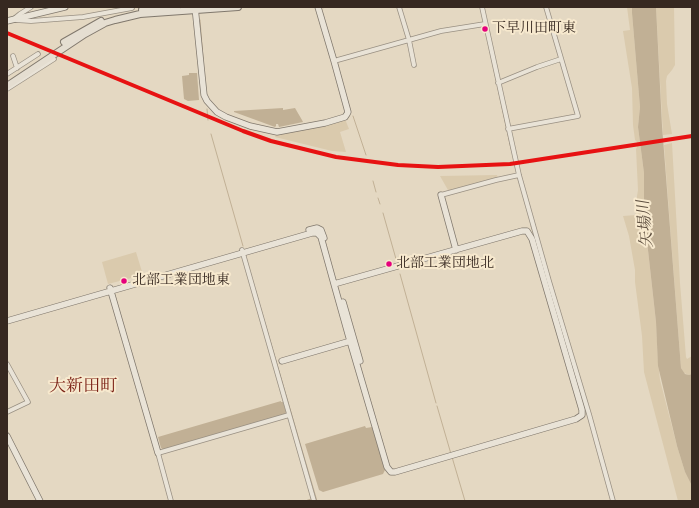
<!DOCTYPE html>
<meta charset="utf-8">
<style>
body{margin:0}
#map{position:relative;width:699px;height:508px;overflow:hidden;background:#e4d8c2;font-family:"IM FELL Great Primer",serif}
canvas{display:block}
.frame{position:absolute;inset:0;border:8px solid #362820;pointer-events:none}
</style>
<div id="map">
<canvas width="699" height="508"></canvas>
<div class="frame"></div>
</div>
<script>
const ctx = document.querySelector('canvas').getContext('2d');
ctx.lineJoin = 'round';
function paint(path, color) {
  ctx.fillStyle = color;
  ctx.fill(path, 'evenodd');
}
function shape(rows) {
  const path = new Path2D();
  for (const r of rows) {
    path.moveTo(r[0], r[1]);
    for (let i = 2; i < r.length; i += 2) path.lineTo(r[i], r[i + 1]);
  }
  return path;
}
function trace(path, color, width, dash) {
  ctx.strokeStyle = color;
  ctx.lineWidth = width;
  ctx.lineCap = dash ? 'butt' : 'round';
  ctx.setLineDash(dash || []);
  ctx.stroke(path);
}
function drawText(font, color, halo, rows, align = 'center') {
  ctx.font = font + ' "IM FELL Great Primer","Noto Serif JP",serif';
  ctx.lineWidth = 4;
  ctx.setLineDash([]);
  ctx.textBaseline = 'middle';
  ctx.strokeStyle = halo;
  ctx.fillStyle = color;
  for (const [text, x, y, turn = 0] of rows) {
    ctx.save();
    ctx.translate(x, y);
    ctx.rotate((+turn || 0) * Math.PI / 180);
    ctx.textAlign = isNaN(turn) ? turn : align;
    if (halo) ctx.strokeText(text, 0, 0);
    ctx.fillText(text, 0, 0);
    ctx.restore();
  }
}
const green = shape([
 [627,7,632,7,632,13,640,107,638,127,644,173,644,200,647,213,647,241,656,322,658,362,660,380,677,446,685,472,692,486,692,501,678,501,644,372,642,336,635,282,635,270,629,236,623,216,636,215,635,209,638,190,636,149,637,147,637,142,635,140,633,125,632,88,623,31,630,30],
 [656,7,674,7,675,65,672,70,667,76,666,81,667,104,672,134,663,135],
 [345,119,349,129,340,132,346,152,332,151,275,137,276,135,327,125],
 [672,143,680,283,686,357,687,359,692,356,692,374,689,375,684,373,681,368,671,239,664,145],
 [497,175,498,178,450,191,448,190,440,176],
 [136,252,143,275,108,284,102,262]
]);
const water = shape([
 [632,7,656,7,662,126,681,368,685,374,689,375,692,374,692,486,685,472,677,446,658,366,656,322,647,241,647,213,644,200,644,173,638,127,640,107,632,13],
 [189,73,197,73,199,100,188,101,184,99,182,76,189,75],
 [283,108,283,110,295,108,302,120,303,122,279,127,278,124,276,124,276,126,275,127,234,112,234,111],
 [281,401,281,402,283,402,286,412,285,415,164,450,161,448,158,437],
 [365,426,366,428,372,427,385,470,383,474,323,492,319,490,305,444]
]);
const stream = shape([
 [323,7,323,8],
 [200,20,203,58],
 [487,37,511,149],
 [207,109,208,120],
 [353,116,366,155],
 [211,134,243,246],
 [373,181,376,192],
 [378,198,380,204],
 [383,213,396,259],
 [531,226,535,238],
 [245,255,317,501],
 [400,274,436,403],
 [437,406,451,454],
 [452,457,465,501],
 [305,501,311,499]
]);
const street = shape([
 [399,7,409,40,414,65],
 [482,7,519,175,549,281,589,414,613,501],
 [15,18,20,14,31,7],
 [16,20,31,21,83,17,132,8],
 [13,56,17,68],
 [334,61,441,31,485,24],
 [7,74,38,54],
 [498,83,537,67,561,59],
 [7,89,54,59],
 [508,129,578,116,546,7],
 [441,195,496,180,519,175],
 [242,250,314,501],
 [7,364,28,402,7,412],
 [171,501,158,453,289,415]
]);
const secondary = shape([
 [195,7,204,95,207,101,217,112,226,117,250,126,277,132,325,123,345,117,347,114,348,112,334,61,318,7],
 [7,21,65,7],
 [441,195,456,250],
 [309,230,317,228,321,230,324,238],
 [110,288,158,453],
 [343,302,360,361],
 [7,321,312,233,317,233,321,237,334,284,350,341,387,467,391,472,395,472,576,419,582,415,582,410,532,239,527,231,522,231,334,284],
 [282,361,354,340],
 [7,436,40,501]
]);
const primary = shape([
 [142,10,177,7],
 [64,42,101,21],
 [7,86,85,34,105,23,115,20,140,14,238,7]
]);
const rail1 = shape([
 [7,33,243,131,271,141,336,157,398,165,438,167,510,164,692,136]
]);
const markers = [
 [485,29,3.5,"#e5007d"],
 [389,264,3.5,"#e5007d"],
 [124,281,3.5,"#e5007d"]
];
const busNames = [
 ["下早川田町東",492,29],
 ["北部工業団地北",396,264],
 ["北部工業団地東",132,281]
];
const waterNames = [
 ["矢場川",646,224,-95]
];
const quarterNames = [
 ["大新田町",83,387]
];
paint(green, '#dacaad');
paint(water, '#c1b095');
trace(stream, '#c1b095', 1);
trace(street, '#999083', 5.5);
trace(secondary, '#80786d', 7);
trace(primary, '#80786d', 8);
trace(street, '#e9e3d7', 4);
trace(secondary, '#e9e3d7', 5.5);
trace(primary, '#e5ded1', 6);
trace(rail1, '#e71212', 4);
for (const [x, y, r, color] of markers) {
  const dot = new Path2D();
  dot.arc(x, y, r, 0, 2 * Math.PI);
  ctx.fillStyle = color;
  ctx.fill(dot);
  trace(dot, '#f7e9ce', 1.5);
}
drawText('14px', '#362820', '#f7e9ce', busNames, 'left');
drawText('italic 16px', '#5b4c3d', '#f7e9ce', waterNames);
drawText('17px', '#7a1f14', '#f7e9ce', quarterNames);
</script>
